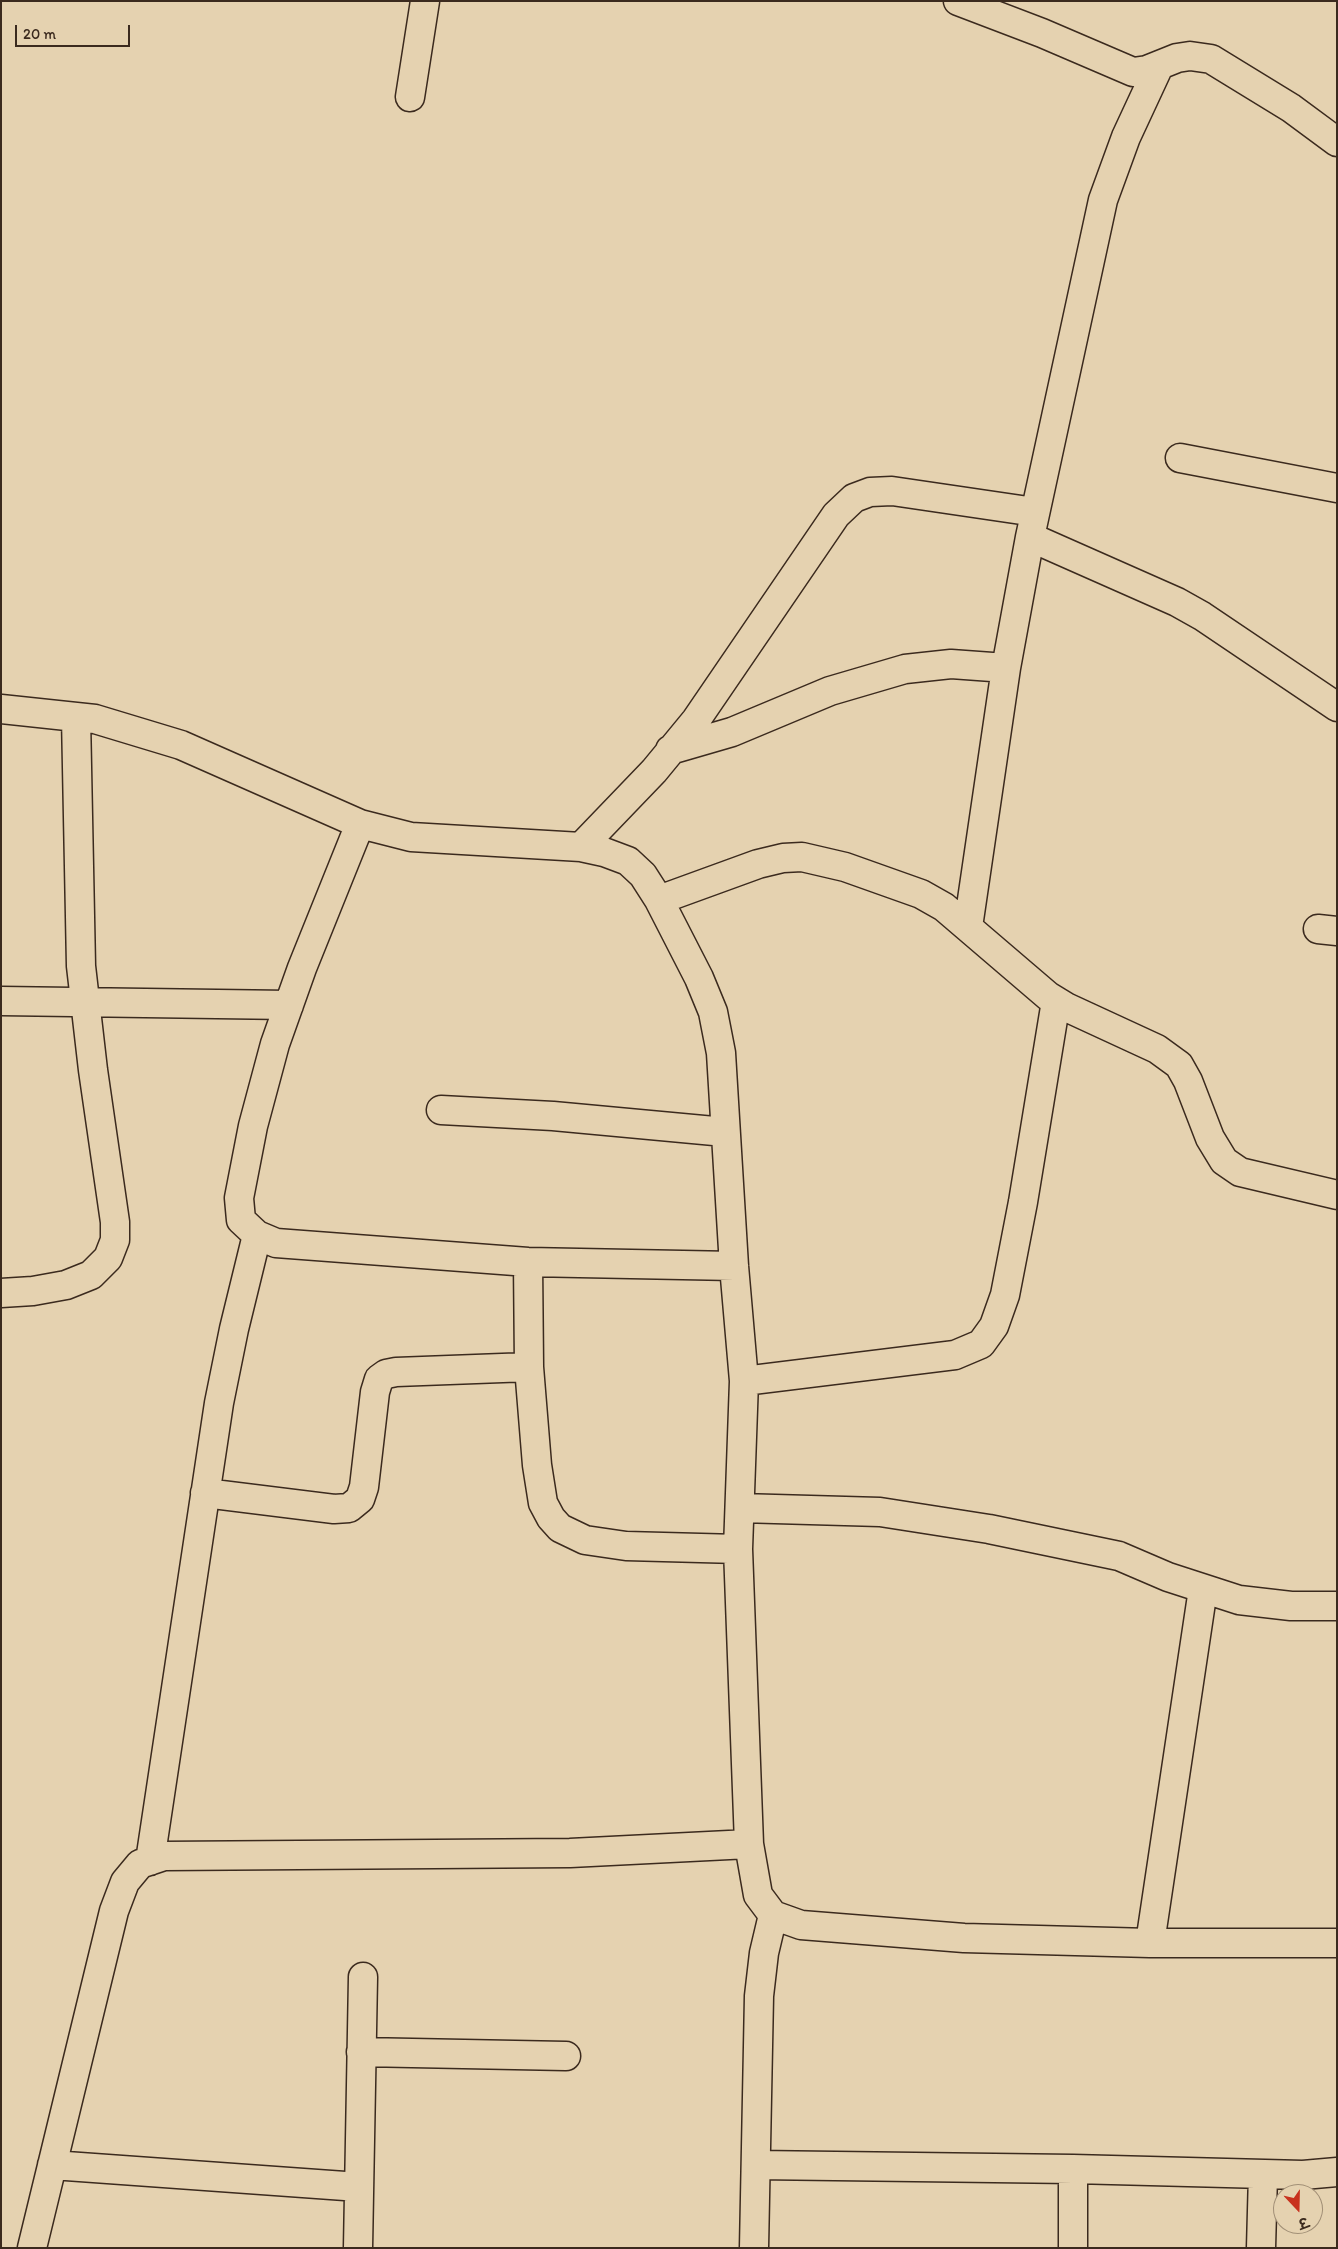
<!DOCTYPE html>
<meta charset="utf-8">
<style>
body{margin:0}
#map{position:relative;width:1338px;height:2249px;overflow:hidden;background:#e5d2b0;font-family:Itim,"Playpen Sans Deva",sans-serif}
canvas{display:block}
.frame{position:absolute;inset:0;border:2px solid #3b2a1e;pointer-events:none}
.north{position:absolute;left:1273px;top:2184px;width:50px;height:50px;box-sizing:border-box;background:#e5d2b0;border:1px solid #a18f76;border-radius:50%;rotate:159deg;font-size:14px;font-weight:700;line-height:20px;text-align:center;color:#3b2a1e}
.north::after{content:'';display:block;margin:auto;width:18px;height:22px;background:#c8321e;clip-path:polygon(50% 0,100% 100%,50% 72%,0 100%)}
.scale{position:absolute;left:15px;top:25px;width:115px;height:22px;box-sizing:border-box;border:2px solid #3b2a1e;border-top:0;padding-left:6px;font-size:15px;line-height:18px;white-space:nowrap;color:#3b2a1e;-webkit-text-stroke:4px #e5d2b0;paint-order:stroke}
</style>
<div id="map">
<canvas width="1338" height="2249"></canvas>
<div class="frame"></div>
<div class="north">उ</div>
<div class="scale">20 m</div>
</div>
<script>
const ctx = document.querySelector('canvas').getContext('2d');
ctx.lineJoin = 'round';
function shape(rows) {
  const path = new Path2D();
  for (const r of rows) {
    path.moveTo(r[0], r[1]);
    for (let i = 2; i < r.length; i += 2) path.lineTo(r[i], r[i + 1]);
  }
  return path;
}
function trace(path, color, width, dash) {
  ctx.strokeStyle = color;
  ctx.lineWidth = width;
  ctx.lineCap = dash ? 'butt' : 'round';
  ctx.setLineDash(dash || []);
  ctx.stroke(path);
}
const street = shape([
 [958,1,1042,33,1133,72,1147,70,1177,58,1190,56,1211,59,1291,108,1337,142],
 [410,97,425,1],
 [1180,458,1337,488],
 [1030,537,1177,602,1202,616,1337,707],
 [1,709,95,719,181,745,360,824,411,837,581,847,604,852,628,861,643,875,659,900,699,978,713,1012,721,1053,734,1266,744,1381,738,1549,749,1844,758,1895,773,1915,801,1925,964,1938,1150,1943,1337,1943],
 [670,750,732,732,830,691,905,669,951,664,1006,668],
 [360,824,302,968,275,1044,253,1126,239,1198,241,1220,257,1235,276,1243,528,1262,734,1266],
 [581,847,654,771,696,720,836,515,854,498,870,492,892,491,1035,512],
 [659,900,758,864,783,858,802,857,845,867,921,894,944,907,1048,996,1066,1007,1157,1049,1179,1065,1188,1081,1210,1138,1224,1161,1240,1172,1337,1195],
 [968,927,1006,668,1030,537,1103,200,1126,137,1159,66],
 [1318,929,1337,931],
 [1,1001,289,1005],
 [441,1110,553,1116,725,1132],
 [528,1262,529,1367,537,1465,543,1503,551,1518,560,1528,585,1540,626,1546,738,1549],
 [1,1293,33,1291,66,1285,91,1275,108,1258,115,1240,115,1222,93,1070,81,966,76,717],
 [744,1381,955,1355,981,1344,994,1326,1005,1295,1023,1202,1056,1001],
 [205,1493,334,1509,349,1508,360,1499,364,1487,375,1392,379,1379,386,1374,396,1372,529,1367],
 [740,1508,880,1512,989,1529,1119,1556,1168,1577,1239,1600,1291,1606,1337,1606],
 [150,1861,219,1403,234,1329,257,1235],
 [1150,1943,1203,1589],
 [361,2052,566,2056],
 [52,2165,359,2187],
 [756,2165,1073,2169,1303,2175,1337,2172],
 [32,2248,114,1911,125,1882,140,1864,164,1856,570,1853,749,1844],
 [358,2248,363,1977],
 [754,2248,759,1996,764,1953,773,1915],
 [1073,2248,1073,2169],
 [1261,2248,1263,2174]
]);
trace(street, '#3b2a1e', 31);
trace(street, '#e5d2b0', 28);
</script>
